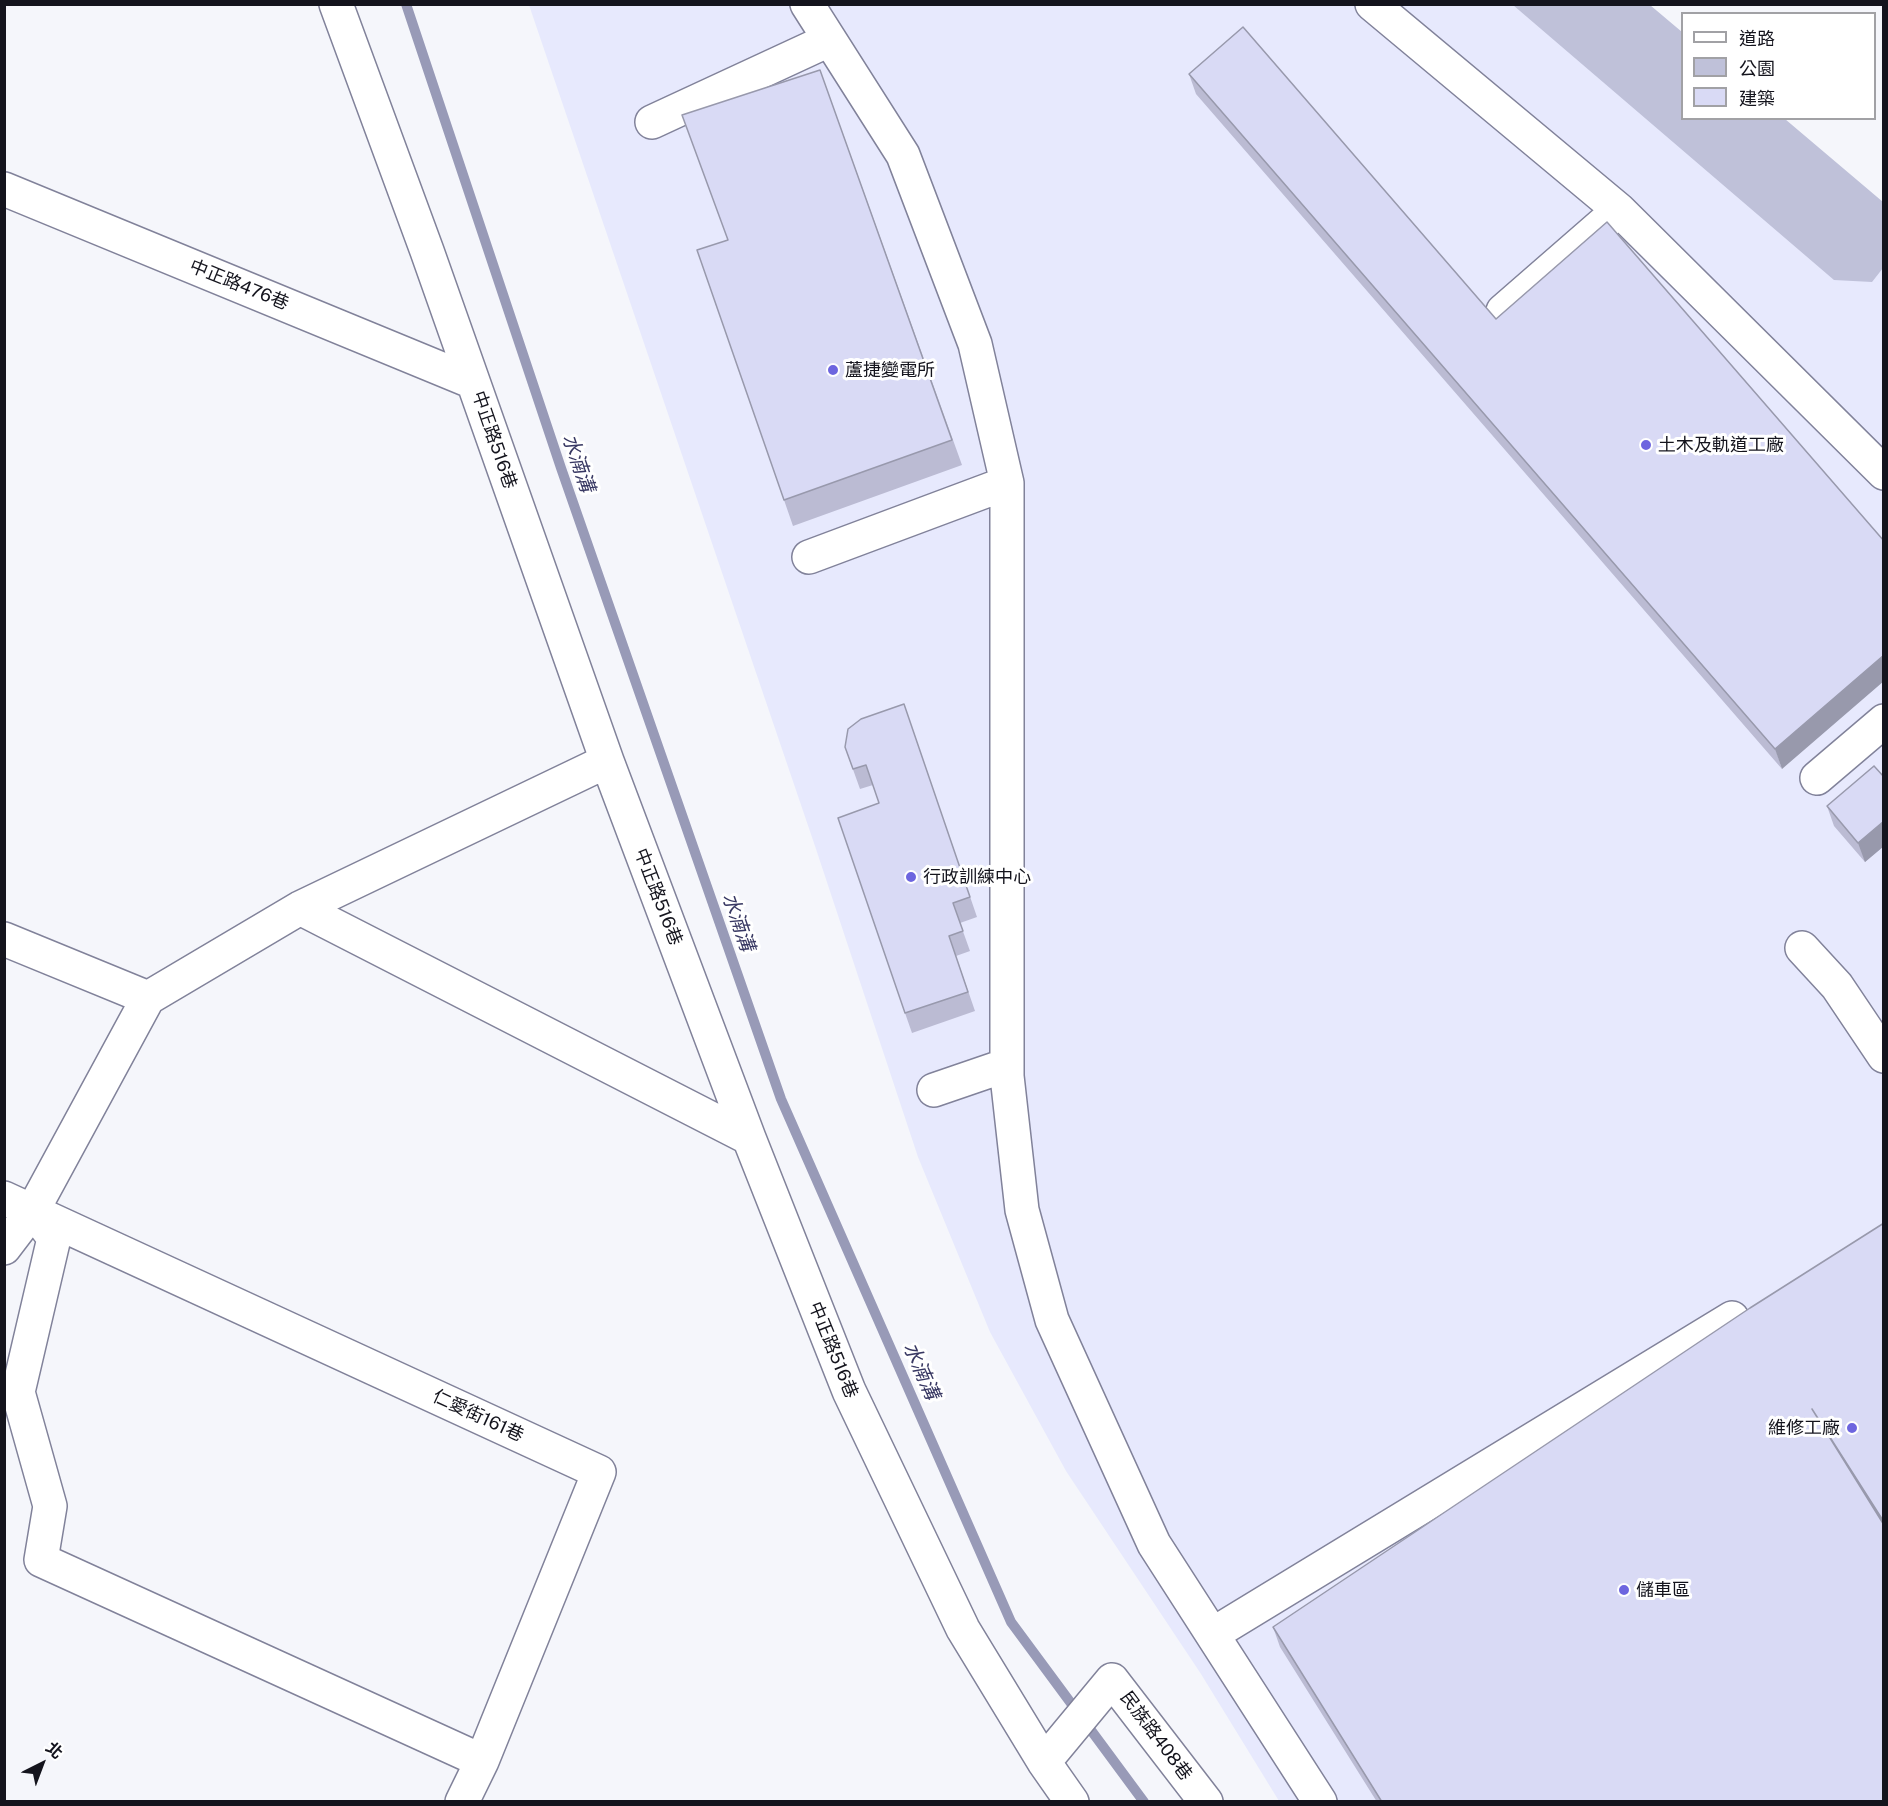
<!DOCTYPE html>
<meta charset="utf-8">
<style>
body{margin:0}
#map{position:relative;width:1888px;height:1806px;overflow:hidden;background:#f5f6fb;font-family:"Public Sans","Noto Sans TC",sans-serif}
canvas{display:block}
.frame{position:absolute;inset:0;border:6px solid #14141d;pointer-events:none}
.legend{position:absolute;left:1681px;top:12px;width:195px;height:108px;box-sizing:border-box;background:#fff;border:2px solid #a1a1a5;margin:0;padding:8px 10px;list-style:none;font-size:18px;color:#14141d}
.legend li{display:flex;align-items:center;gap:12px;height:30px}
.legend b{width:30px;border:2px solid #a1a1a5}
.north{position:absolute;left:12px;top:1734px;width:60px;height:60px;-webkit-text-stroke:4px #fff;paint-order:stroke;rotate:42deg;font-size:16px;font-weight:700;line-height:24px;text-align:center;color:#14141d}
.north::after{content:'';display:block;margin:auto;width:21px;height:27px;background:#14141d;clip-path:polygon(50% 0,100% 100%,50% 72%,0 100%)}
</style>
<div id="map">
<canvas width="1888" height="1806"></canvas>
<div class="frame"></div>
<ul class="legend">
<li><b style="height:8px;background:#fff"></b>道路</li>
<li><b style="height:16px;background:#bfc1d9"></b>公園</li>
<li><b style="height:16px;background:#d9daf5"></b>建築</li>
</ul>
<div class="north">北</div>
</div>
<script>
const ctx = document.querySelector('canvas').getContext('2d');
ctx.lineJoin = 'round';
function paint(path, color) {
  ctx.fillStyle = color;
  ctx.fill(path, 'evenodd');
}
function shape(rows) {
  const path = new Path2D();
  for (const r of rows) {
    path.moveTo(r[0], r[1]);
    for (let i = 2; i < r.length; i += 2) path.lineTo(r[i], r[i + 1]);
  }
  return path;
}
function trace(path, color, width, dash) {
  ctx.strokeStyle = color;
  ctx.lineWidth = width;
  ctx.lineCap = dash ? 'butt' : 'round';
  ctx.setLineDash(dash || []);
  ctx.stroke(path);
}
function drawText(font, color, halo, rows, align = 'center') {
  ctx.font = font + ' "Public Sans","Noto Sans TC",sans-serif';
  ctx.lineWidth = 6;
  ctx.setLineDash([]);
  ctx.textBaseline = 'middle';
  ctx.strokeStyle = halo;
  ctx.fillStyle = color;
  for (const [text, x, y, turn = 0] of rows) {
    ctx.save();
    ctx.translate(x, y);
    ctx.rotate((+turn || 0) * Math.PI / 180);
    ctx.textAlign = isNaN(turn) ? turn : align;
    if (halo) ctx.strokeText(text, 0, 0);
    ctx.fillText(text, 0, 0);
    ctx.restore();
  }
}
const built = shape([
 [529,5,1614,5,1682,118,1883,239,1883,1801,1279,1801,1201,1674,1066,1471,990,1332,918,1157,816,849]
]);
const green = shape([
 [1513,5,1650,5,1682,32,1682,118,1785,119,1883,202,1883,268,1872,282,1834,280]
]);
const stream = shape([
 [406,4,561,468,781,1099,1011,1622,1144,1802]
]);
const minor = shape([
 [336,4,427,251,607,761,749,1138,849,1391,963,1629,1044,1762,1072,1802],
 [807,4,903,155,975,344,1007,483,1007,1076,1022,1210,1052,1320,1154,1544,1320,1802],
 [1372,4,1619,210,1884,473],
 [652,122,829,40],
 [4,189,473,382],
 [1503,311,1619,210],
 [809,557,1007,483],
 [1817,778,1884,721],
 [300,908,749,1138],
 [4,939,148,998],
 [1802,948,1837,986,1884,1056],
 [934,1090,1007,1065],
 [4,1198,599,1472,482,1761,462,1802],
 [4,1248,33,1210],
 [1213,1634,1732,1318],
 [482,1761,41,1560,50,1506,18,1392,54,1238,33,1210,148,998,300,908,607,761],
 [1044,1762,1112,1680,1206,1802]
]);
const wall = shape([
 [820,70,962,465,793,526,784,500,728,240],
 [1189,74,1496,319,1607,222,1782,769,1196,94],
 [904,704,977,917,960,923,970,951,956,956,975,1011,912,1033,905,1013,879,803,873,785,860,789,845,747],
 [1884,777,1884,846,1865,862,1834,826,1827,806],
 [1884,1223,1884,1802,1377,1802,1280,1647,1273,1627]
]);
const shadedWall = shape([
 [1884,655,1884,681,1782,769,1775,749],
 [1884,821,1884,846,1865,862,1858,843]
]);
const building = shape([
 [1243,27,1496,319,1607,222,1884,541,1884,655,1775,749,1189,74,1243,27],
 [820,70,952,440,784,500,697,250,728,240,682,115,820,70],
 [904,704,970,897,953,903,963,931,949,936,968,992,905,1013,838,818,879,803,866,765,853,769,845,747,848,729,861,719,904,704],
 [1874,766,1884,777,1884,821,1858,843,1827,806,1874,766],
 [1884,1223,1884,1522,1812,1409,1884,1525,1884,1802,1382,1802,1273,1627,1750,1308,1884,1223]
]);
const markers = [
 [833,370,6,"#6d65df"],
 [1646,445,6,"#6d65df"],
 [911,877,6,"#6d65df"],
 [1852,1428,6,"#6d65df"],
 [1624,1590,6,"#6d65df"]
];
const streetNames = [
 ["中正路476巷",239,285,22],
 ["中正路516巷",494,440,71],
 ["中正路516巷",658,897,69],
 ["中正路516巷",833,1350,68],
 ["仁愛街161巷",478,1416,25],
 ["民族路408巷",1156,1736,53]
];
const poiNames = [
 ["蘆捷變電所",845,370],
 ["土木及軌道工廠",1658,445],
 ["行政訓練中心",923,877],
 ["維修工廠",1840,1428,"right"],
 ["儲車區",1636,1590]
];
const waterNames = [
 ["水湳溝",578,463,71],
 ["水湳溝",738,922,71],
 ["水湳溝",921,1371,66]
];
paint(built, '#e7e9fd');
paint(green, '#bfc1d9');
trace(stream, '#989ab7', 10);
trace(minor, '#81829a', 36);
trace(minor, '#fff', 33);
paint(wall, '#bbbbd3');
paint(shadedWall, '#9899ac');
paint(building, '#d9daf5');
trace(building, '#9899ac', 1.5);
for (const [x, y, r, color] of markers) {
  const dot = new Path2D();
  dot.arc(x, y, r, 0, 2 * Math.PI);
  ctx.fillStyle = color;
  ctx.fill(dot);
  trace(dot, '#fff', 2);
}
drawText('18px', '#14141d', '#fff', streetNames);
drawText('18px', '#14141d', '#fff', poiNames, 'left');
drawText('italic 20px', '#373762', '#fff', waterNames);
</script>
